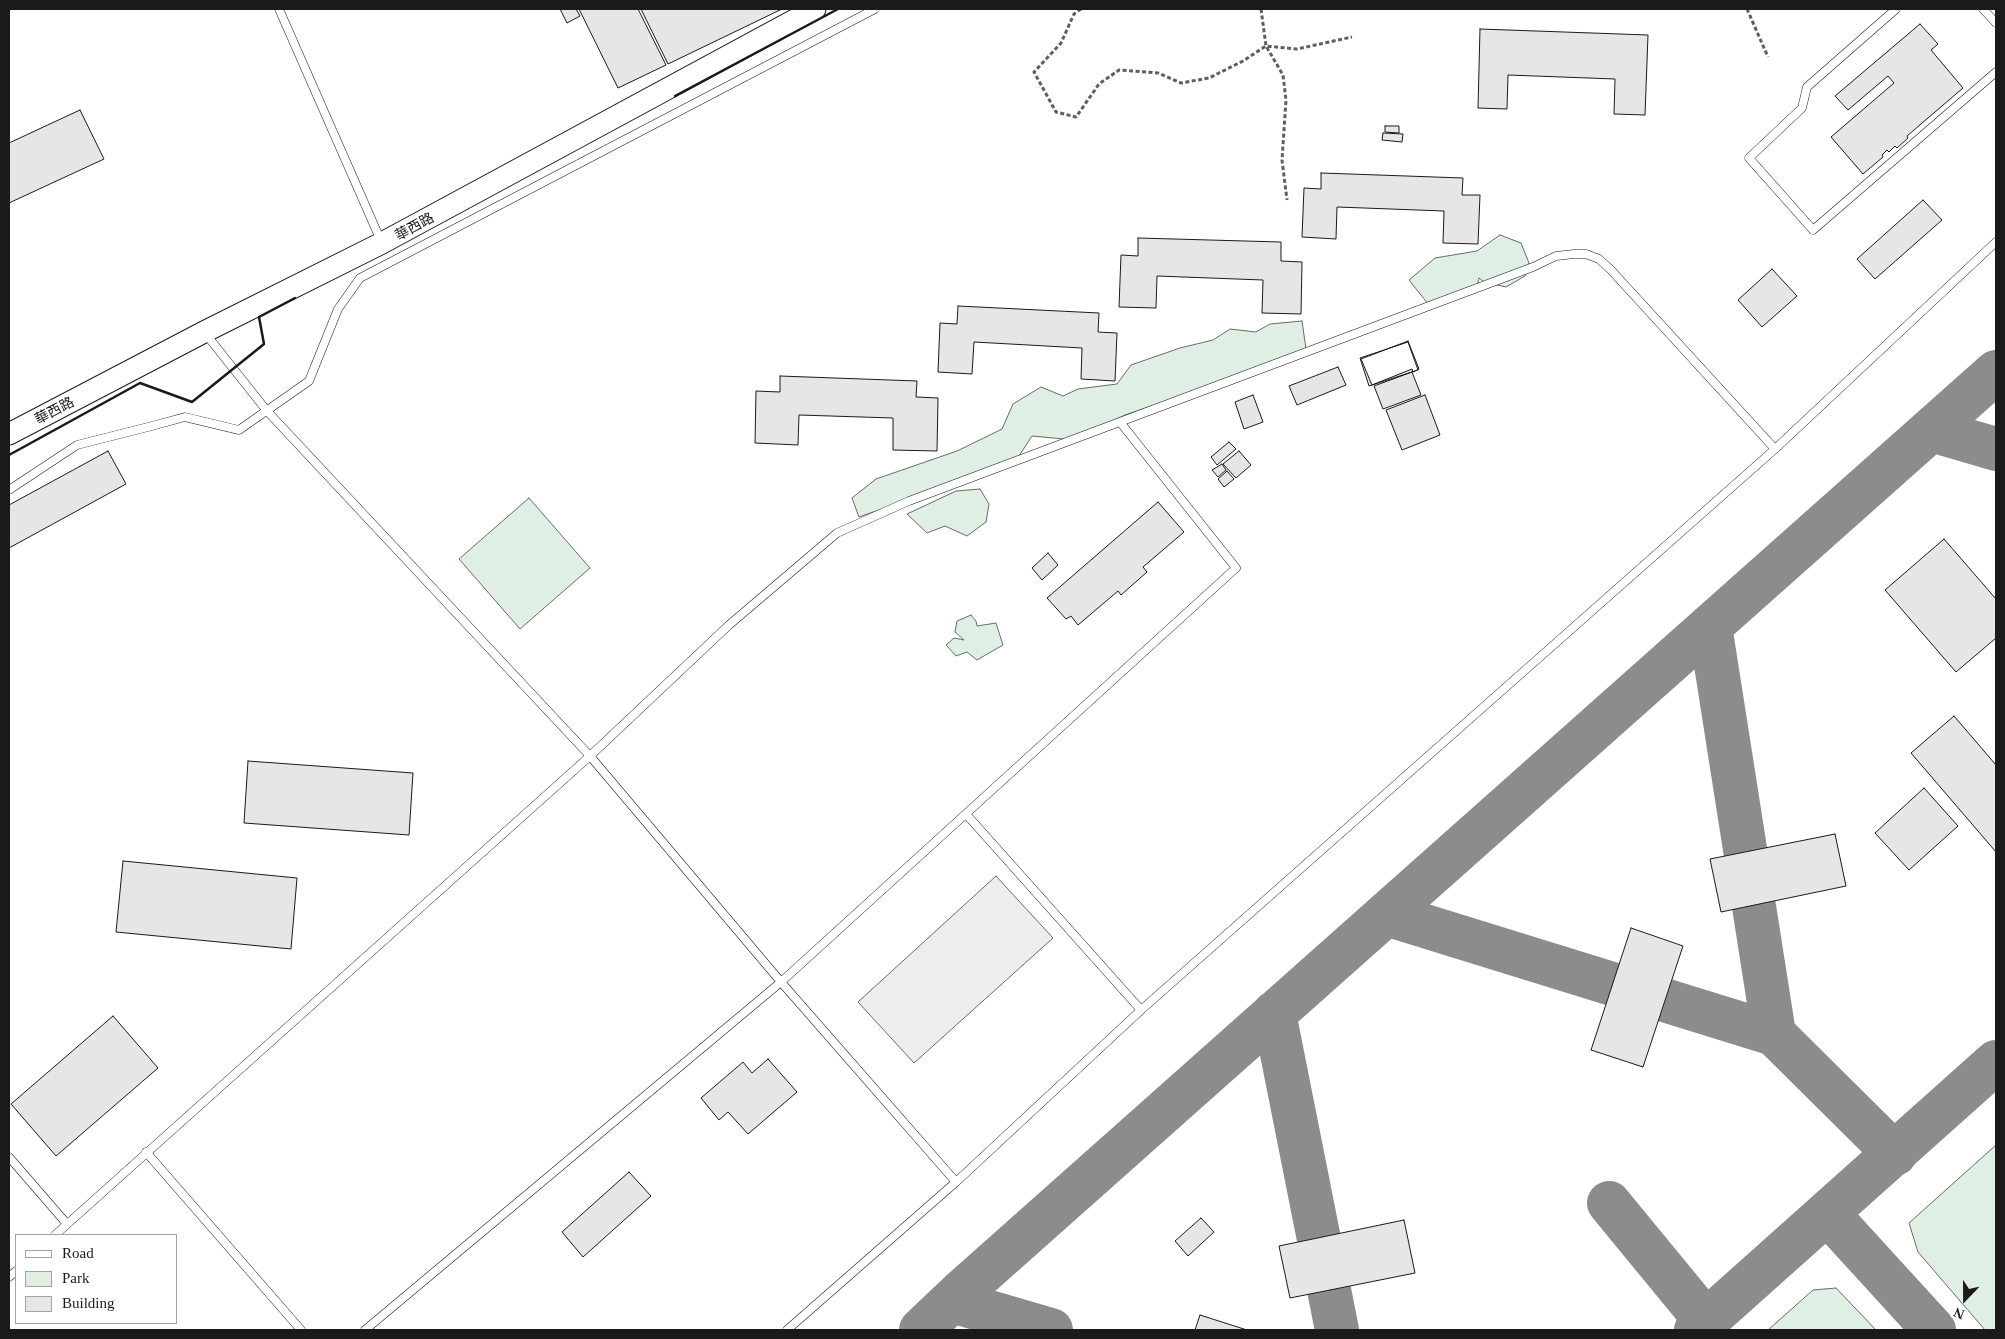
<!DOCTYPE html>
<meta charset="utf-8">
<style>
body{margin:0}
#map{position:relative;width:2005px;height:1339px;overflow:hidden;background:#fff;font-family:Georgia,serif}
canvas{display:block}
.frame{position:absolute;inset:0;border:10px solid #1a1a1a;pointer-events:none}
.legend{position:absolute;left:15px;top:1234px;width:162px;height:90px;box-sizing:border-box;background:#fff;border:1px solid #a3a3a3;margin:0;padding:6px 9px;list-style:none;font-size:15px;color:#1a1a1a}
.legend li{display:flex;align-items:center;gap:10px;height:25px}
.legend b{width:25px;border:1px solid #a3a3a3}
.north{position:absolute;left:1940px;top:1274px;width:50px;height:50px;-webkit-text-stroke:4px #fff;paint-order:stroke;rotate:202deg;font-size:14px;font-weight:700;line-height:20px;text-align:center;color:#1a1a1a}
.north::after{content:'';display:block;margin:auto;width:18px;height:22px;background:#1a1a1a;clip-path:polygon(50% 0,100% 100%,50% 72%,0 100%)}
</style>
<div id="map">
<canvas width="2005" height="1339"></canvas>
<div class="frame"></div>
<ul class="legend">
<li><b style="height:6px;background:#fff"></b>Road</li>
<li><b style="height:14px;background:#e0efe3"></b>Park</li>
<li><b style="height:14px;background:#e6e6e6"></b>Building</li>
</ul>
<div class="north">N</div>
</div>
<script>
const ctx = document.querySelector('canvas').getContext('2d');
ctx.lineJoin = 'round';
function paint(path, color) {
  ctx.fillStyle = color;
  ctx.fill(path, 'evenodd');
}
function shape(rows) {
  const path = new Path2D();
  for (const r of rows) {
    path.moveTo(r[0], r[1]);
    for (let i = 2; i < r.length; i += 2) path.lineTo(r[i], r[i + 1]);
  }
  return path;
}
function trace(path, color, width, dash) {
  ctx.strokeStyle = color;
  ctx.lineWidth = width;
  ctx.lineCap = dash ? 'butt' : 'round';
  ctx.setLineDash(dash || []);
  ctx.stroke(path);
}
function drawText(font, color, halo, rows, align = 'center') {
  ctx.font = font + ' Georgia,"Noto Sans TC",serif';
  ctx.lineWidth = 4;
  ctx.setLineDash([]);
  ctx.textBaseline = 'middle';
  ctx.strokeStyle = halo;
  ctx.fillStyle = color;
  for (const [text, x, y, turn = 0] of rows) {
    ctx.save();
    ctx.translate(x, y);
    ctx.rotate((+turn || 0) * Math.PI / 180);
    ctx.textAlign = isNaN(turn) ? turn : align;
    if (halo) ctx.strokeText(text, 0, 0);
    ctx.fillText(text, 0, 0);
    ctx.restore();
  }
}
const green = shape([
 [1500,235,1521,243,1529,263,1525,276,1506,287,1484,282,1479,278,1477,286,1429,305,1409,280,1435,258,1477,251,1500,235],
 [1302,321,1306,349,1220,383,1125,415,1074,440,1032,436,1017,459,978,475,859,517,852,498,876,479,957,451,1002,429,1013,404,1041,387,1063,396,1078,389,1117,384,1131,365,1180,348,1213,340,1230,329,1256,332,1270,324,1302,321],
 [980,489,989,504,986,522,967,536,945,526,927,533,907,514,956,491,980,489],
 [529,498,590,568,520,629,459,559,529,498],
 [971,615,976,621,977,626,996,623,1003,645,977,660,967,652,956,656,946,645,954,638,964,640,955,632,957,621,971,615],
 [1996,1145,1996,1330,1985,1330,1918,1252,1909,1223,1996,1145],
 [1836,1288,1876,1330,1768,1330,1813,1290,1836,1288]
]);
const parking = shape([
 [996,876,1053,938,914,1063,858,1002,996,876]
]);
const taxiway = shape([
 [1931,430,1996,449],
 [1386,914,1774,1034,1710,626],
 [1274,1013,1337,1330],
 [1774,1034,1895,1154],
 [1609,1203,1706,1321],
 [1828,1214,1934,1330],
 [952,1301,1051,1330],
 [921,1330,961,1292,1996,372],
 [1696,1330,1996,1062]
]);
const building = shape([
 [560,9,576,9,580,16,567,23,560,9],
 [579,9,638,9,666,65,618,88,579,9],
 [641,9,782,9,668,64,641,9],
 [1920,24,1938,44,1931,50,1963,88,1907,136,1908,138,1897,148,1895,146,1889,152,1887,150,1882,155,1883,157,1863,174,1831,137,1894,83,1888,76,1848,110,1835,96,1920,24],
 [1480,29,1648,35,1645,115,1614,114,1615,79,1508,75,1507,109,1478,108,1480,29],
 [80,110,104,159,9,203,9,143,80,110],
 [1385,126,1399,126,1399,133,1385,132,1385,126],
 [1383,133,1403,134,1402,142,1382,140,1383,133],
 [1321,173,1463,178,1462,195,1480,195,1478,244,1443,243,1444,211,1337,207,1336,239,1302,237,1304,188,1321,189,1321,173],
 [1923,200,1942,220,1875,279,1857,259,1923,200],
 [1138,238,1281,242,1281,261,1302,262,1301,314,1262,313,1263,280,1157,276,1156,308,1119,307,1121,255,1138,256,1138,238],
 [1772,269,1797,296,1762,327,1738,300,1772,269],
 [958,306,1099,313,1098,332,1117,333,1115,381,1081,379,1082,348,974,342,972,374,938,372,940,323,957,324,958,306],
 [1408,341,1419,369,1413,372,1412,369,1372,385,1361,359,1408,341],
 [1408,342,1418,370,1369,386,1360,358,1408,342],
 [1338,367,1346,385,1297,405,1289,386,1338,367],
 [1412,372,1421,395,1383,409,1374,386,1412,372],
 [780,376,917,381,916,397,938,398,937,451,893,450,893,418,799,415,798,445,755,443,756,391,780,392,780,376],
 [1253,395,1263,422,1244,429,1235,402,1253,395],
 [1425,395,1440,435,1402,450,1386,410,1425,395],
 [1229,442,1236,449,1217,465,1211,457,1229,442],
 [108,451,126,484,9,548,9,505,108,451],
 [1239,451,1251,465,1236,478,1223,464,1239,451],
 [1222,464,1226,470,1218,477,1212,470,1222,464],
 [1227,471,1234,479,1224,487,1218,479,1227,471],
 [1158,502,1184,532,1143,567,1147,572,1121,595,1118,591,1078,625,1071,616,1066,619,1047,598,1158,502],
 [1944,539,1996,599,1996,638,1956,672,1885,590,1944,539],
 [1048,553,1058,565,1042,580,1032,568,1048,553],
 [1954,716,1996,765,1996,852,1911,753,1954,716],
 [248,761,413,773,409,835,244,823,248,761],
 [1924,788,1958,826,1909,870,1875,833,1924,788],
 [1835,834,1846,886,1721,912,1710,859,1835,834],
 [123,861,297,878,291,949,116,932,123,861],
 [1631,928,1683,946,1643,1067,1591,1050,1631,928],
 [113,1016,158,1068,56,1156,11,1104,113,1016],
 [768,1059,797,1092,748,1134,728,1112,719,1120,701,1098,743,1062,752,1073,768,1059],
 [629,1172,651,1196,583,1257,562,1232,629,1172],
 [1201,1218,1214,1232,1188,1256,1175,1241,1201,1218],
 [1404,1220,1415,1273,1290,1298,1279,1246,1404,1220],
 [1200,1315,1247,1330,1195,1330,1200,1315]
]);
const path = shape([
 [1081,9,1074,14,1061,43,1034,72,1056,112,1076,117,1099,84,1119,70,1158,73,1181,83,1209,78,1243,61,1266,46,1283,75,1286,100,1282,160,1287,200],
 [1261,9,1266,46,1297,49,1352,37],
 [1747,9,1768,57]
]);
const lane = shape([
 [279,9,381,241],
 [1896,9,1807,87,1802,108,1749,158,1813,230,1996,72],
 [1983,9,1996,23],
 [205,333,267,411,590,756,781,982,956,1182],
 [9,490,77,445,148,427,185,417,239,430,309,381,338,309,360,278,875,9],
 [966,814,1141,1010],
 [146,1152,301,1330],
 [9,1157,67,1224],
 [55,1235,590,756,729,625,837,533,909,501,1533,267,1556,256,1574,254,1586,254,1599,259,1611,270,1775,449],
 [9,1277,16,1271],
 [365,1330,781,982,1236,568,1120,422],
 [787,1330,956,1182,1141,1010,1775,449,1996,242]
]);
const secondary = shape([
 [9,434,204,332,382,243,815,9]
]);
const wall = shape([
 [675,96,838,9],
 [9,455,140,383,192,402,264,344,259,317,295,298]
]);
const streetNames = [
 ["華西路",414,226,-29],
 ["華西路",54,410,-28]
];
paint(green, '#e0efe3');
trace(green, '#6a6a6a', 1);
paint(parking, '#ededed');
trace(parking, '#6a6a6a', 1);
trace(taxiway, '#8c8c8c', 44);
paint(building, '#e6e6e6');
trace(building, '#1a1a1a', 1);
trace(lane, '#1a1a1a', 9);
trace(secondary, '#1a1a1a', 23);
trace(path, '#5f5f5f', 3, [4, 2.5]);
trace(lane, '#fff', 8);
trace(secondary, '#fff', 21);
trace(wall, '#1a1a1a', 2.5);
drawText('14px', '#1a1a1a', '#fff', streetNames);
</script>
